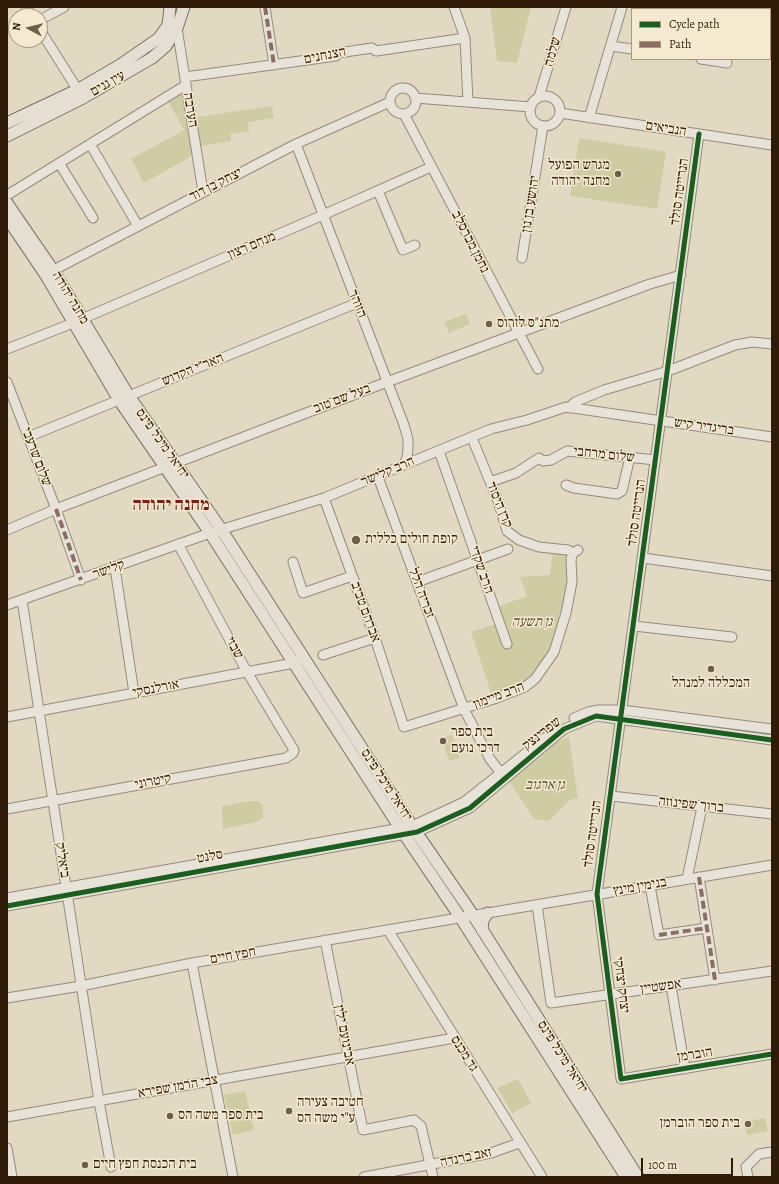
<!DOCTYPE html>
<meta charset="utf-8">
<style>
body{margin:0}
#map{position:relative;width:779px;height:1184px;overflow:hidden;background:#e2d9c3;font-family:Alegreya,serif}
canvas{display:block}
.frame{position:absolute;inset:0;border:8px solid #301b09;pointer-events:none}
.legend{position:absolute;left:631px;top:8px;width:140px;height:52px;box-sizing:border-box;background:#f5ead0;border:1px solid #a69780;margin:0;padding:5px 7px;list-style:none;font-size:12px;color:#301b09}
.legend li{display:flex;align-items:center;gap:8px;height:20px}
.legend b{width:20px;border:1px solid #a69780}
.north{position:absolute;left:8px;top:8px;width:40px;height:40px;box-sizing:border-box;background:#f5ead0;border:1px solid #a69780;border-radius:50%;rotate:277deg;font-size:11px;font-weight:700;line-height:16px;text-align:center;color:#301b09}
.north::after{content:'';display:block;margin:auto;width:14px;height:18px;background:#6e5e4a;clip-path:polygon(50% 0,100% 100%,50% 72%,0 100%)}
.scale{position:absolute;left:641px;top:1158px;width:92px;height:18px;box-sizing:border-box;border:2px solid #301b09;border-top:0;padding-left:5px;font-size:12px;line-height:14px;white-space:nowrap;color:#301b09;-webkit-text-stroke:3px #f5ead0;paint-order:stroke}
</style>
<div id="map">
<canvas width="779" height="1184"></canvas>
<div class="frame"></div>
<ul class="legend">
<li><b style="height:5px;background:#1b5e20"></b>Cycle path</li>
<li><b style="height:5px;background:#8d6e63"></b>Path</li>
</ul>
<div class="north">N</div>
<div class="scale">100 m</div>
</div>
<script>
const ctx = document.querySelector('canvas').getContext('2d');
ctx.lineJoin = 'round';
function paint(path, color) {
  ctx.fillStyle = color;
  ctx.fill(path, 'evenodd');
}
function shape(rows) {
  const path = new Path2D();
  for (const r of rows) {
    if (r.length === 3) {
      path.moveTo(r[0] + r[2], r[1]);
      path.arc(r[0], r[1], r[2], 0, 2 * Math.PI);
      continue;
    }
    path.moveTo(r[0], r[1]);
    for (let i = 2; i < r.length; i += 2) path.lineTo(r[i], r[i + 1]);
  }
  return path;
}
function trace(path, color, width, dash) {
  ctx.strokeStyle = color;
  ctx.lineWidth = width;
  ctx.lineCap = dash ? 'butt' : 'round';
  ctx.setLineDash(dash || []);
  ctx.stroke(path);
}
function drawText(font, color, halo, rows, align = 'center') {
  ctx.font = font + ' Alegreya,"Frank Ruhl Libre",serif';
  ctx.lineWidth = 3;
  ctx.setLineDash([]);
  ctx.textBaseline = 'middle';
  ctx.strokeStyle = halo;
  ctx.fillStyle = color;
  for (const [text, x, y, turn = 0] of rows) {
    ctx.save();
    ctx.translate(x, y);
    ctx.rotate((+turn || 0) * Math.PI / 180);
    ctx.textAlign = isNaN(turn) ? turn : align;
    if (halo) ctx.strokeText(text, 0, 0);
    ctx.fillText(text, 0, 0);
    ctx.restore();
  }
}
const green = shape([
 [490,7,531,7,517,63,497,61],
 [186,85,191,118,272,106,274,118,248,122,249,131,230,134,231,141,196,147,197,153,144,183,131,159,184,130,166,97],
 [579,138,666,152,657,209,570,196],
 [466,314,470,324,449,333,444,322],
 [553,551,570,554,569,581,552,651,533,677,525,684,492,696,471,632,495,624,504,649,511,647,497,607,527,596,520,577,550,575],
 [452,735,460,758,449,761,442,738],
 [569,737,578,798,570,800,549,821,534,819,509,781,557,741],
 [249,801,258,801,263,805,263,818,256,822,223,829,222,806],
 [518,1079,531,1103,512,1113,497,1088],
 [245,1091,254,1130,233,1135,224,1095],
 [765,1118,768,1131,747,1135,744,1122]
]);
const minor = shape([
 [26,7,31,16],
 [265,7,274,65],
 [454,7,465,38,468,102],
 [40,20,64,7],
 [177,28,203,192],
 [40,30,81,95],
 [611,46,632,49],
 [701,59,727,63],
 [185,77,336,56,338,53,372,48,376,51,465,38],
 [403,101,13],
 [545,111,15],
 [539,97,566,7],
 [415,98,531,107],
 [560,113,772,145],
 [404,114,538,369],
 [589,118,622,7],
 [699,134,597,894,621,1079,772,1054],
 [90,144,138,226],
 [296,144,404,425,408,439,408,449,407,458,404,464],
 [59,163,93,218],
 [378,191,403,250,415,245],
 [9,194,186,85],
 [522,258,543,126],
 [48,273,296,144,390,102],
 [78,322,82,319,323,215,431,167],
 [7,349,73,323,77,317],
 [7,382,56,509,81,580],
 [569,408,575,402,604,390,668,371,735,345,752,342,772,344],
 [28,437,357,303],
 [472,438,498,501,507,531,519,540,539,547,568,550,573,553],
 [439,451,507,644],
 [378,477,464,709,490,759,504,777],
 [490,482,516,473,539,458,543,461,551,460,567,451,656,460],
 [566,485,574,488,617,494,622,491,630,457],
 [324,498,375,638,404,727,497,698,525,687,535,679,554,652,566,613,572,582,571,559,573,553,578,550],
 [7,530,56,509,387,382,650,284,681,275],
 [643,558,772,576],
 [293,562,303,593,352,576],
 [115,568,134,693],
 [417,582,508,549],
 [22,600,99,1101,111,1167],
 [7,605,210,533,324,498,491,429,527,420,566,407,772,437],
 [634,626,732,637],
 [323,655,375,638],
 [7,717,294,663,300,660],
 [574,718,588,712,598,710,622,710,772,729],
 [611,796,772,814],
 [7,809,286,758,293,753,294,750,247,672,178,544],
 [699,877,715,980],
 [687,879,702,807],
 [650,886,659,935,707,928],
 [7,898,412,826,464,802,555,730],
 [537,905,551,1003,772,971],
 [7,906,417,832,470,808,564,729,596,716,772,740],
 [388,930,542,1177],
 [325,940,363,1130,414,1120,421,1126,433,1177],
 [192,963,233,1177],
 [671,986,685,1069],
 [7,998,81,986,192,963,772,865],
 [7,1117,454,1038],
 [7,1148,12,1177],
 [364,1177,491,1153,519,1143],
 [748,1177,746,1167,759,1154,772,1152]
]);
const major = shape([
 [7,123,77,90,120,65,159,38,168,25,170,7],
 [7,136,83,98,152,58,166,46,177,28,184,7],
 [7,203,53,270,129,396,221,529,412,826,473,915,638,1177],
 [7,218,45,274,119,400,210,533,400,828,460,917,626,1177],
 [482,930,483,920,488,913]
]);
const quiet = shape([
 [265,7,274,65],
 [56,509,81,580],
 [699,877,715,980],
 [659,935,707,928]
]);
const cycleway = shape([
 [699,134,597,894,621,1079,772,1054],
 [7,906,417,832,470,808,564,729,596,716,772,740]
]);
const markers = [
 [618,174,4,"#6e5e4a"],
 [489,324,4,"#6e5e4a"],
 [356,540,5,"#6e5e4a"],
 [711,669,4,"#6e5e4a"],
 [443,741,4,"#6e5e4a"],
 [289,1111,4,"#6e5e4a"],
 [170,1116,4,"#6e5e4a"],
 [748,1124,4,"#6e5e4a"],
 [85,1165,4,"#6e5e4a"]
];
const streetNames = [
 ["שלמה",553,52,-74],
 ["הצנחנים",325,56,-11],
 ["עין גנים",108,84,-30],
 ["הערבה",190,110,81],
 ["הנביאים",666,129,9],
 ["יצחק בן דוד",216,185,-27],
 ["הנרייטה סולד",680,192,-82],
 ["יהושע בן נון",531,204,-81],
 ["נחמן מברסלב",470,242,63],
 ["מנחם רצון",252,246,-23],
 ["מחנה יהודה",70,298,59],
 ["הזוהר",357,304,69],
 ["האר\"י הקדוש",193,370,-22],
 ["בעל שם טוב",342,399,-21],
 ["בריגדיר קיש",704,427,8],
 ["יחיאל מיכל פינס",162,444,55],
 ["שלום מרחבי",604,455,6],
 ["שלום שרעבי",36,457,69],
 ["הרב קלישר",388,472,-23],
 ["קרן היסוד",499,505,68],
 ["הנרייטה סולד",637,513,-82],
 ["קלישר",109,570,-20],
 ["הרב שקדי",481,570,71],
 ["זכריה הלל",421,593,70],
 ["אברהם טביב",365,612,70],
 ["שבזי",234,648,61],
 ["אורלנסקי",156,689,-11],
 ["הרב מיימון",499,696,-21],
 ["שפרינצק",542,734,-38],
 ["קיטרוני",153,782,-11],
 ["יחיאל מיכל פינס",386,785,57],
 ["ברוך שפינוזה",691,805,6],
 ["הנרייטה סולד",593,834,-82],
 ["סלנט",210,857,-10],
 ["ביאליק",62,860,81],
 ["בנימין מינץ",640,887,-10],
 ["חפץ חיים",233,956,-10],
 ["יצחק יצחקי",621,985,83],
 ["אפשטיין",661,987,-8],
 ["אבינועם ילין",344,1035,79],
 ["גד מכנס",464,1054,58],
 ["הוברמן",695,1055,-9],
 ["יחיאל מיכל פינס",562,1057,58],
 ["צבי הרמן שפירא",178,1087,-10],
 ["זאב ברנדה",466,1158,-12]
];
const poiNames = [
 ["מגרש הפועל",610,166,"right"],
 ["מחנה יהודה",610,182,"right"],
 ["מתנ\"ס לזרוס",497,324],
 ["קופת חולים כללית",365,540],
 ["המכללה למנהל",711,684,"center"],
 ["בית ספר",451,733],
 ["דרכי נועם",451,749],
 ["חטיבה צעירה",297,1103],
 ["ע\"י משה הס",297,1119],
 ["בית ספר משה הס",178,1116],
 ["בית ספר הוברמן",740,1124,"right"],
 ["בית הכנסת חפץ חיים",93,1165]
];
const parkNames = [
 ["גן תשעה",532,623],
 ["גן ארגוב",545,786]
];
const districtNames = [
 ["מחנה יהודה",171,506]
];
paint(green, '#cfcba3');
trace(minor, '#938b7c', 11);
trace(major, '#797164', 13);
trace(minor, '#e8e3d8', 9);
trace(major, '#e4dfd2', 11);
trace(quiet, '#8d6e63', 4, [8, 4]);
trace(cycleway, '#1b5e20', 5);
for (const [x, y, r, color] of markers) {
  const dot = new Path2D();
  dot.arc(x, y, r, 0, 2 * Math.PI);
  ctx.fillStyle = color;
  ctx.fill(dot);
  trace(dot, '#f5ead0', 1.5);
}
drawText('14px', '#301b09', '#f5ead0', streetNames);
drawText('14px', '#301b09', '#f5ead0', poiNames, 'left');
drawText('italic 14px', '#5b4d2f', '#f5ead0', parkNames);
drawText('bold 18px', '#7a1f14', '#f5ead0', districtNames);
</script>
